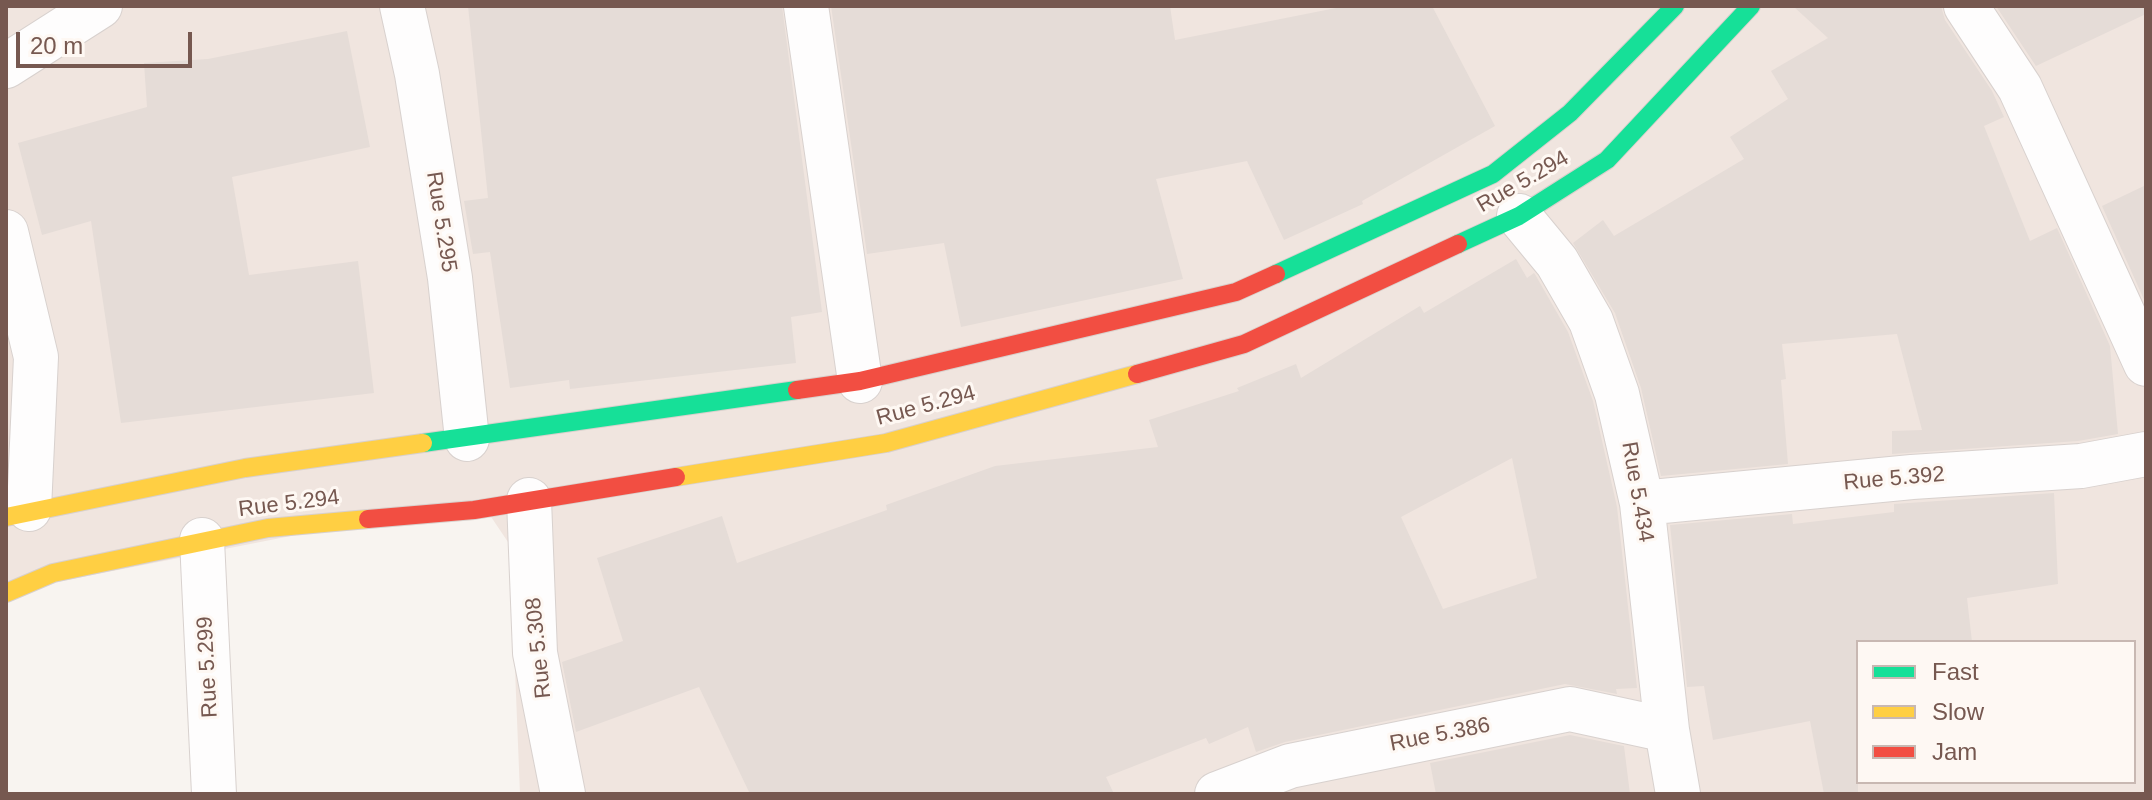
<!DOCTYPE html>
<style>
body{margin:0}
#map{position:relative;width:2152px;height:800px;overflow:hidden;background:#f8f4f0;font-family:Arial,sans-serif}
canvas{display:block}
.frame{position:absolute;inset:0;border:8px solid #765850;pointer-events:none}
.legend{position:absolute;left:1856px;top:640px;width:280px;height:144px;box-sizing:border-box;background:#fef8f3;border:2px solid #c8b8b2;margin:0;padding:10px 14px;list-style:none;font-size:24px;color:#765850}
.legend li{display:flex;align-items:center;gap:16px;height:40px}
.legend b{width:40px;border:2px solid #c8b8b2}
.scale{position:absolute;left:16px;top:32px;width:176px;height:36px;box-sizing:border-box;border:4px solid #765850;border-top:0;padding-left:10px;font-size:24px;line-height:28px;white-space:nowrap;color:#765850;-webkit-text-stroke:6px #fef8f3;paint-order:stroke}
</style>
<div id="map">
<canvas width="2152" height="800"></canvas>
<div class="frame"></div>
<ul class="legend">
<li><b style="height:10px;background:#16e098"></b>Fast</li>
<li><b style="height:10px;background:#ffcf43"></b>Slow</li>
<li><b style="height:10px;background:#f24e42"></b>Jam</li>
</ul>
<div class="scale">20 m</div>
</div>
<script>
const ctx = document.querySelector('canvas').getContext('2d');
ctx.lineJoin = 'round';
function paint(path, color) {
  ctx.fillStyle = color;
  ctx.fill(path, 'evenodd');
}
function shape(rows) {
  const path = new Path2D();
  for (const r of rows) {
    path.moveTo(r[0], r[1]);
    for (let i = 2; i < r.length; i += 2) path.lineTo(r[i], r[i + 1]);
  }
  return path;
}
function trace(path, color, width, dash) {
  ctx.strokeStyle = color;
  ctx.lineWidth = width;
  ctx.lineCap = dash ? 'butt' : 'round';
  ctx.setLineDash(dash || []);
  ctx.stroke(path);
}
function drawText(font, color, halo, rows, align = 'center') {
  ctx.font = font + ' Arial,sans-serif';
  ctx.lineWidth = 6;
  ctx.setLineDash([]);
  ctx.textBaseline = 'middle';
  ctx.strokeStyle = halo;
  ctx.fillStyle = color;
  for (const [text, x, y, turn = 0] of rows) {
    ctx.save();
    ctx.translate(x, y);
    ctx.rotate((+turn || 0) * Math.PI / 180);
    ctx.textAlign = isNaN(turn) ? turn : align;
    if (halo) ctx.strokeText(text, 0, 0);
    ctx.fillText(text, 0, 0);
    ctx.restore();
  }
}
const residential = shape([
 [6,6,2146,6,2146,794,520,794,510,545,479,499,6,592],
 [1858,642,2134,642,2134,782,1858,782]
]);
const building = shape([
 [468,6,782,6,822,312,791,317,796,363,570,389,569,380,510,388,490,252,473,254,464,201,488,198],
 [831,6,1170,6,1175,40,1346,6,1432,6,1495,126,1362,201,1363,204,1284,240,1247,161,1156,179,1183,279,961,327,944,243,867,254],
 [1793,6,1941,6,1945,20,1992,91,2004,117,1984,126,2030,241,2057,228,2110,346,2118,434,2078,441,1892,454,1892,431,1922,430,1897,334,1782,344,1786,379,1781,380,1788,464,1661,476,1641,388,1615,313,1573,243,1603,220,1614,236,1744,159,1730,137,1788,99,1771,71,1828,38],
 [1996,6,2146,6,2146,14,2036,66],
 [347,31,370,147,232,177,249,275,358,261,374,393,121,423,91,221,42,235,18,143,147,107,144,63,208,59],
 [2146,185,2146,304,2102,206],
 [1516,259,1527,278,1534,273,1536,276,1568,332,1593,401,1617,507,1637,688,1616,689,1617,694,1565,684,1285,742,1256,752,1248,727,1209,744,1206,738,1106,777,1114,794,750,794,699,687,576,732,562,662,623,641,597,558,722,516,737,563,887,510,886,505,995,466,1158,447,1149,420,1239,391,1237,388,1296,364,1301,378,1420,306,1424,313],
 [1512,458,1537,578,1443,609,1401,517],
 [2054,493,2058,584,1967,598,1972,642,1858,642,1858,794,1824,794,1810,721,1713,740,1704,686,1687,687,1670,525,1792,514,1793,524,1894,512,1894,504],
 [1570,735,1624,746,1630,794,1436,794,1430,763]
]);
const street = shape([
 [402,6,417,74,450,278,467,439],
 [806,6,860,381],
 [1966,6,2020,88,2146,364],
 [6,66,100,6],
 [1519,216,1557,262,1591,321,1617,394,1642,503,1667,730,1678,794],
 [6,232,36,357,29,509],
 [529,500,535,653,563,794],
 [1642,503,1912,477,2081,466,2146,454],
 [202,540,214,794],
 [1217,794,1290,766,1570,709,1667,730]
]);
const fast = shape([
 [1458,244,1519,216,1607,160,1751,6],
 [1276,274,1493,174,1570,113,1675,6],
 [423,443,797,390]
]);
const slow = shape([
 [676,477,886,443,1137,374],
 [6,517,245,468,423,443],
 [6,593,53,573,268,528,368,519]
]);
const jam = shape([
 [1137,374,1244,344,1458,244],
 [797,390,860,381,1236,292,1276,274],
 [368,519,474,510,676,477]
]);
const streetNames = [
 ["Rue 5.294",1523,182,-30],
 ["Rue 5.295",441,222,81],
 ["Rue 5.294",926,406,-15],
 ["Rue 5.392",1894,479,-5],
 ["Rue 5.434",1637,492,80],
 ["Rue 5.294",289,504,-7],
 ["Rue 5.308",539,648,-96],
 ["Rue 5.299",208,667,-93],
 ["Rue 5.386",1440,735,-11]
];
paint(residential, '#f0e5df');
paint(building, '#e5dcd7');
trace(street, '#d8d1ce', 46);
trace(fast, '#d8d0cc', 20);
trace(slow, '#d8d0cc', 20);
trace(jam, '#d8d0cc', 20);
trace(street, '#fefdfd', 44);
trace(fast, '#16e098', 18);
trace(slow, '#ffcf43', 18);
trace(jam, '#f24e42', 18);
drawText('22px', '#765850', '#fef8f3', streetNames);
</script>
